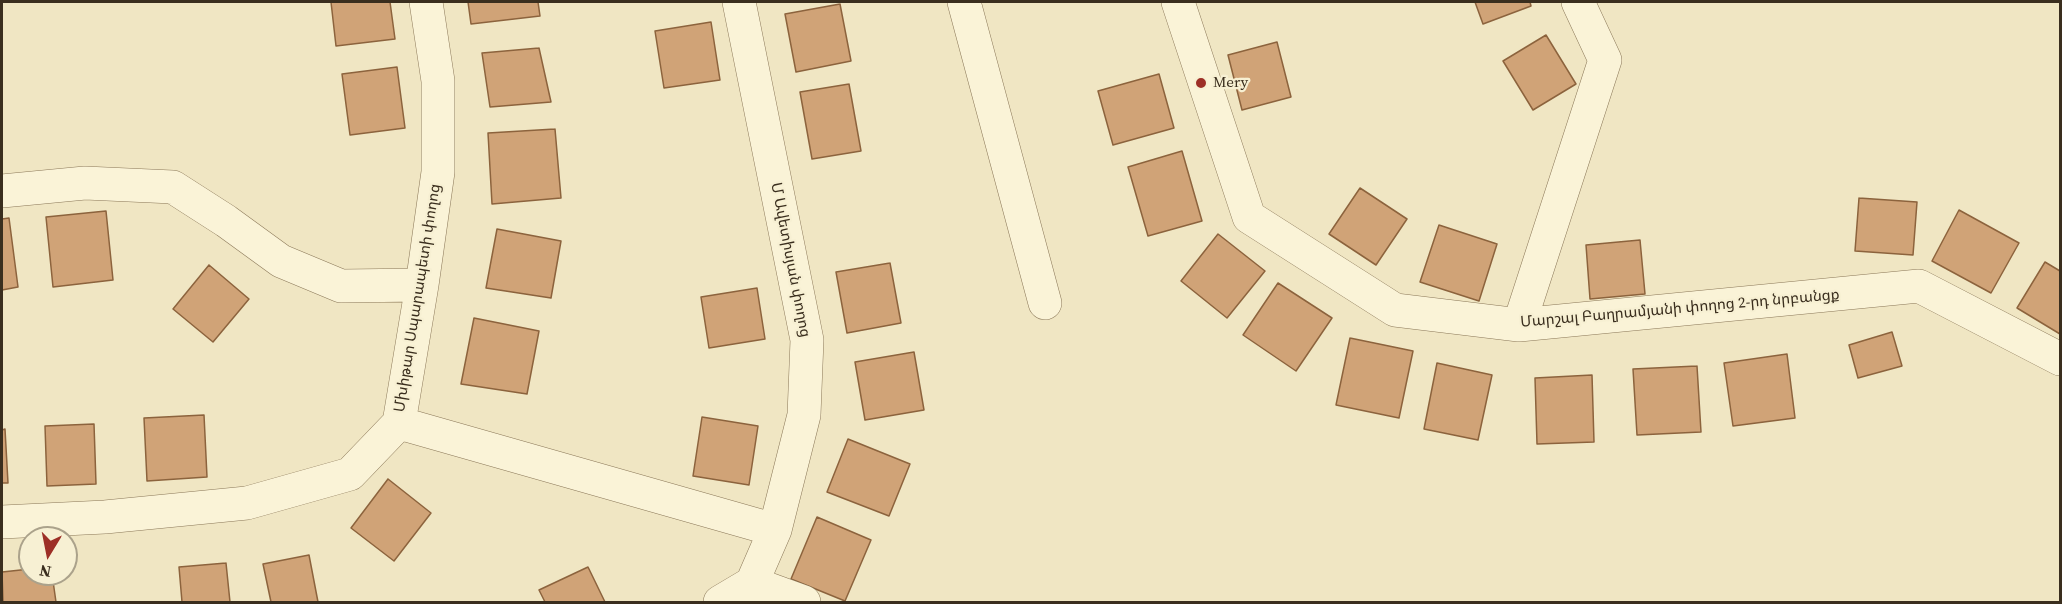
<!DOCTYPE html>
<meta charset="utf-8">
<style>
body{margin:0}
#map{position:relative;width:2062px;height:604px;overflow:hidden;background:#f0e6c3;font-family:"Source Serif 4",serif}
canvas{display:block}
.frame{position:absolute;inset:0;border:3px solid #3a2e1e;pointer-events:none}
.north{position:absolute;left:18px;top:526px;width:60px;height:60px;box-sizing:border-box;background:#f7f0d3;border:2px solid #aba28b;border-radius:50%;rotate:190deg;font-size:16px;font-weight:700;line-height:24px;text-align:center;color:#3a2e1e}
.north::after{content:'';display:block;margin:auto;width:21px;height:27px;background:#9d2f26;clip-path:polygon(50% 0,100% 100%,50% 72%,0 100%)}
</style>
<div id="map">
<canvas width="2062" height="604"></canvas>
<div class="frame"></div>
<div class="north">N</div>
</div>
<script>
const ctx = document.querySelector('canvas').getContext('2d');
ctx.lineJoin = 'round';
function paint(path, color) {
  ctx.fillStyle = color;
  ctx.fill(path, 'evenodd');
}
function shape(rows) {
  const path = new Path2D();
  for (const r of rows) {
    path.moveTo(r[0], r[1]);
    for (let i = 2; i < r.length; i += 2) path.lineTo(r[i], r[i + 1]);
  }
  return path;
}
function trace(path, color, width, dash) {
  ctx.strokeStyle = color;
  ctx.lineWidth = width;
  ctx.lineCap = dash ? 'butt' : 'round';
  ctx.setLineDash(dash || []);
  ctx.stroke(path);
}
function drawText(font, color, halo, rows, align = 'center') {
  ctx.font = font + ' "Source Serif 4","Noto Sans Armenian",serif';
  ctx.lineWidth = 4.5;
  ctx.setLineDash([]);
  ctx.textBaseline = 'middle';
  ctx.strokeStyle = halo;
  ctx.fillStyle = color;
  for (const [text, x, y, turn = 0] of rows) {
    ctx.save();
    ctx.translate(x, y);
    ctx.rotate((+turn || 0) * Math.PI / 180);
    ctx.textAlign = isNaN(turn) ? turn : align;
    if (halo) ctx.strokeText(text, 0, 0);
    ctx.fillText(text, 0, 0);
    ctx.restore();
  }
}
const building = shape([
 [331,2,390,2,395,39,336,46,331,2],
 [468,2,538,2,540,16,471,24,468,2],
 [1475,2,1530,2,1531,6,1483,24,1475,2],
 [840,4,851,61,796,72,785,14,840,4],
 [711,22,720,80,664,88,655,31,711,22],
 [1546,35,1576,84,1533,110,1503,61,1546,35],
 [1277,42,1291,97,1242,110,1228,55,1277,42],
 [539,48,551,102,490,107,482,53,539,48],
 [397,67,405,128,350,135,342,74,397,67],
 [1159,74,1174,128,1113,145,1098,91,1159,74],
 [849,84,861,151,812,159,800,92,849,84],
 [555,129,561,198,492,204,488,133,555,129],
 [1182,151,1202,221,1148,236,1128,167,1182,151],
 [1360,188,1407,219,1376,265,1329,234,1360,188],
 [1859,198,1917,202,1913,255,1855,251,1859,198],
 [1959,210,2019,243,1991,293,1932,261,1959,210],
 [106,211,113,280,53,287,46,217,106,211],
 [9,218,18,287,2,290,2,219,9,218],
 [1439,225,1497,244,1479,301,1420,282,1439,225],
 [497,229,561,241,551,298,486,288,497,229],
 [1218,234,1265,271,1227,318,1181,281,1218,234],
 [1640,240,1645,294,1590,299,1586,245,1640,240],
 [2045,262,2060,271,2060,334,2017,308,2045,262],
 [890,263,901,323,847,333,836,272,890,263],
 [209,265,249,299,213,342,173,309,209,265],
 [1278,283,1332,318,1296,371,1243,335,1278,283],
 [757,288,765,339,709,348,701,297,757,288],
 [474,318,539,331,527,394,461,384,474,318],
 [1892,332,1902,366,1858,378,1849,345,1892,332],
 [1350,338,1413,351,1399,418,1336,405,1350,338],
 [914,352,924,410,865,420,855,362,914,352],
 [1787,354,1795,418,1733,426,1724,363,1787,354],
 [1437,363,1492,375,1478,440,1424,429,1437,363],
 [1697,366,1701,432,1637,435,1633,369,1697,366],
 [1592,375,1594,442,1537,444,1535,378,1592,375],
 [204,415,207,477,147,481,144,418,204,415],
 [702,417,758,426,749,485,693,476,702,417],
 [94,424,96,484,47,486,45,426,94,424],
 [5,429,8,483,2,483,2,430,5,429],
 [848,439,910,464,889,516,827,492,848,439],
 [388,479,431,513,394,561,351,528,388,479],
 [817,517,871,540,845,601,791,579,817,517],
 [309,555,318,602,271,602,263,564,309,555],
 [226,563,230,602,182,602,179,567,226,563],
 [588,567,605,602,545,602,539,590,588,567],
 [30,569,30,574,52,574,56,602,3,602,2,572,30,569]
]);
const minor = shape([
 [964,2,1045,303],
 [1178,2,1249,217,1395,310,1519,325,1919,286,2060,359],
 [2,191,85,183,173,187,226,221,281,261,341,286,422,285],
 [1519,325,1605,60,1578,2],
 [399,423,775,530],
 [2,522,105,517,247,503,350,474,399,423,422,285,438,172,438,81,426,2],
 [752,583,804,602],
 [720,602,752,583,775,530,804,415,807,340,739,2]
]);
const markers = [
 [1201,83,6,"#9d2f26"]
];
const poiNames = [
 ["Mery",1213,83]
];
const streetNames = [
 ["Մ Ավետիսյան փողոց",790,260,79],
 ["Մխիթար Սպարապետի փողոց",418,298,-81],
 ["Մարշալ Բաղրամյանի փողոց 2-րդ նրբանցք",1680,309,-5]
];
paint(building, '#d0a377');
trace(building, '#8c633d', 1.5);
trace(minor, '#8b7859', 34);
trace(minor, '#faf3d7', 33);
for (const [x, y, r, color] of markers) {
  const dot = new Path2D();
  dot.arc(x, y, r, 0, 2 * Math.PI);
  ctx.fillStyle = color;
  ctx.fill(dot);
  trace(dot, '#f7f0d3', 2);
}
drawText('15px', '#3a2e1e', '#f7f0d3', poiNames, 'left');
drawText('15px', '#3a2e1e', '#f7f0d3', streetNames);
</script>
